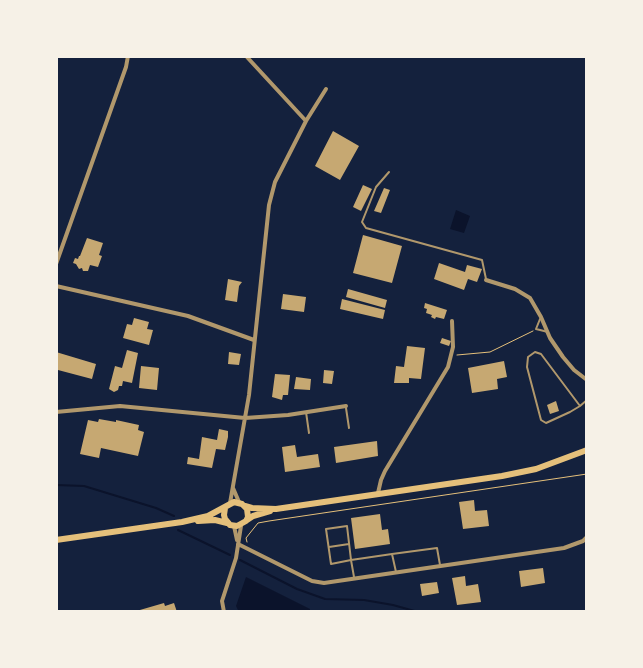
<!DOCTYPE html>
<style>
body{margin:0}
#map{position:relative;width:643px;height:668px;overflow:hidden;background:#14213d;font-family:"Nunito Sans",sans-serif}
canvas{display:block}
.frame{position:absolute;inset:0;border:58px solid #f6f1e7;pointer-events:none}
</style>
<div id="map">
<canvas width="643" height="668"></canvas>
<div class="frame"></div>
</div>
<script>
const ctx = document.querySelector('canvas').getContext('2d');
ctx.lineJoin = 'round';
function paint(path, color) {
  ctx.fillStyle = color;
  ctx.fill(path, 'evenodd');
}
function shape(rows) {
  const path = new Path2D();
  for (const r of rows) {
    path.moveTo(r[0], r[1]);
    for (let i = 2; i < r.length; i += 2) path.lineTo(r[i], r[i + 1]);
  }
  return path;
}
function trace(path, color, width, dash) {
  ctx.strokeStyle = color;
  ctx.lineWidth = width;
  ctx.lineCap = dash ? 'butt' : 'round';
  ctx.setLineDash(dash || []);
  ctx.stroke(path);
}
const water = shape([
 [456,210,470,216,464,233,450,229],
 [246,577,310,609,310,612,239,612,236,606]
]);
const stream = shape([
 [56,485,84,486,156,508,174,516],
 [178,530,230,555],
 [240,560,297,589,325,599,364,600,393,605,418,612]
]);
const building = shape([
 [333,131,359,146,340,180,315,166],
 [363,185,372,189,361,211,353,207],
 [384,188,390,190,381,213,374,211],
 [363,235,402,246,392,283,353,273],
 [87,238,103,243,99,255,102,256,98,267,90,265,88,271,83,271,82,268,79,269,76,264,73,263,75,258,78,259,79,256,80,256],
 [439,263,465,272,467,265,482,269,477,282,468,279,464,290,434,279],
 [228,279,242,282,239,286,237,302,225,300],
 [348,289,387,300,385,308,346,297],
 [283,294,306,297,304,312,281,309],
 [342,299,385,310,383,319,340,309],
 [425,303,447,310,444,319,436,317,435,319,431,317,432,315,426,313,427,309,424,308],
 [134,318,149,322,147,329,153,330,149,345,123,338,127,324,132,325],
 [442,338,451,341,449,346,440,343],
 [407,346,425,348,421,379,409,378,409,383,394,383,396,366,404,367],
 [127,350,138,353,132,383,123,381,122,386,119,386,118,390,114,392,109,389,115,366,122,368],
 [56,352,96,364,92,379,58,370,56,375],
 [229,352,241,354,239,365,228,364],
 [504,361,507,377,497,379,498,389,472,393,468,368],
 [141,366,159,368,157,390,139,388],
 [324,370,334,371,332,384,323,383],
 [275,374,290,375,288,395,283,395,282,400,272,397],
 [296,377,311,379,310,390,294,389],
 [556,401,559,411,550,414,547,405],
 [99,419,116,422,116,420,139,425,138,430,144,432,138,456,101,448,99,458,80,454,88,420,98,422],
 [219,429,228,431,228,437,225,450,216,449,212,468,187,464,188,457,199,459,202,437,217,440],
 [377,441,378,456,336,463,334,447],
 [295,445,297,457,318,454,320,467,285,472,282,447],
 [474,500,475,511,487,510,489,526,463,529,459,502],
 [380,514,382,530,388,529,390,544,355,549,351,518],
 [543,568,545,583,521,587,519,571],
 [465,576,466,586,478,584,481,602,457,605,452,578],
 [437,582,439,593,422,596,420,584],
 [164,603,165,606,174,603,177,612,133,612]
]);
const path = shape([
 [457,355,490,352,533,331],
 [247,542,246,538,258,523,269,521,587,474]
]);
const service = shape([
 [389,172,376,187,362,222,366,228,482,260,486,279],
 [540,319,536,329,548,332],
 [580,406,541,354,535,352,528,357,527,367,541,420,546,423,570,412,580,406,587,400],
 [346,408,349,428],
 [306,412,309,433],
 [329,547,349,544],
 [392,554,437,548,440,565],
 [354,577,351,560,331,564,326,529,347,526,351,560,392,554,396,572]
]);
const minor = shape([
 [246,56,306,121],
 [56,264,126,67,128,56],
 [486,280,515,289,530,298,541,317,550,338,563,357,574,370,587,380],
 [56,286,188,316,254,340],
 [56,412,120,406,245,418,288,415,346,406],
 [233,488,239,502],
 [378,493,381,480,385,471,448,367,453,347,452,321],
 [230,503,249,395,269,205,275,182,306,121,326,89],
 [234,526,237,540],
 [238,544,312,581,324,583,564,548,583,541,587,537],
 [224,612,222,601,236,558,241,526]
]);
const primary = shape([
 [245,506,252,508,276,509,502,476,536,469,587,450],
 [247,520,253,516,270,511],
 [198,521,215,520,227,523],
 [56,540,182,522,208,516,234,502,242,504,247,509,248,517,246,521,237,526,230,525,225,519,224,515,225,508]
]);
paint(water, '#0b132b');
trace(stream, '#0b132b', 2);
paint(building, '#c6a872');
trace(path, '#e5c07b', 1);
trace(service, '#b1986c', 2);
trace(minor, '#b1986c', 4);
trace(primary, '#e5c07b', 6);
</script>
